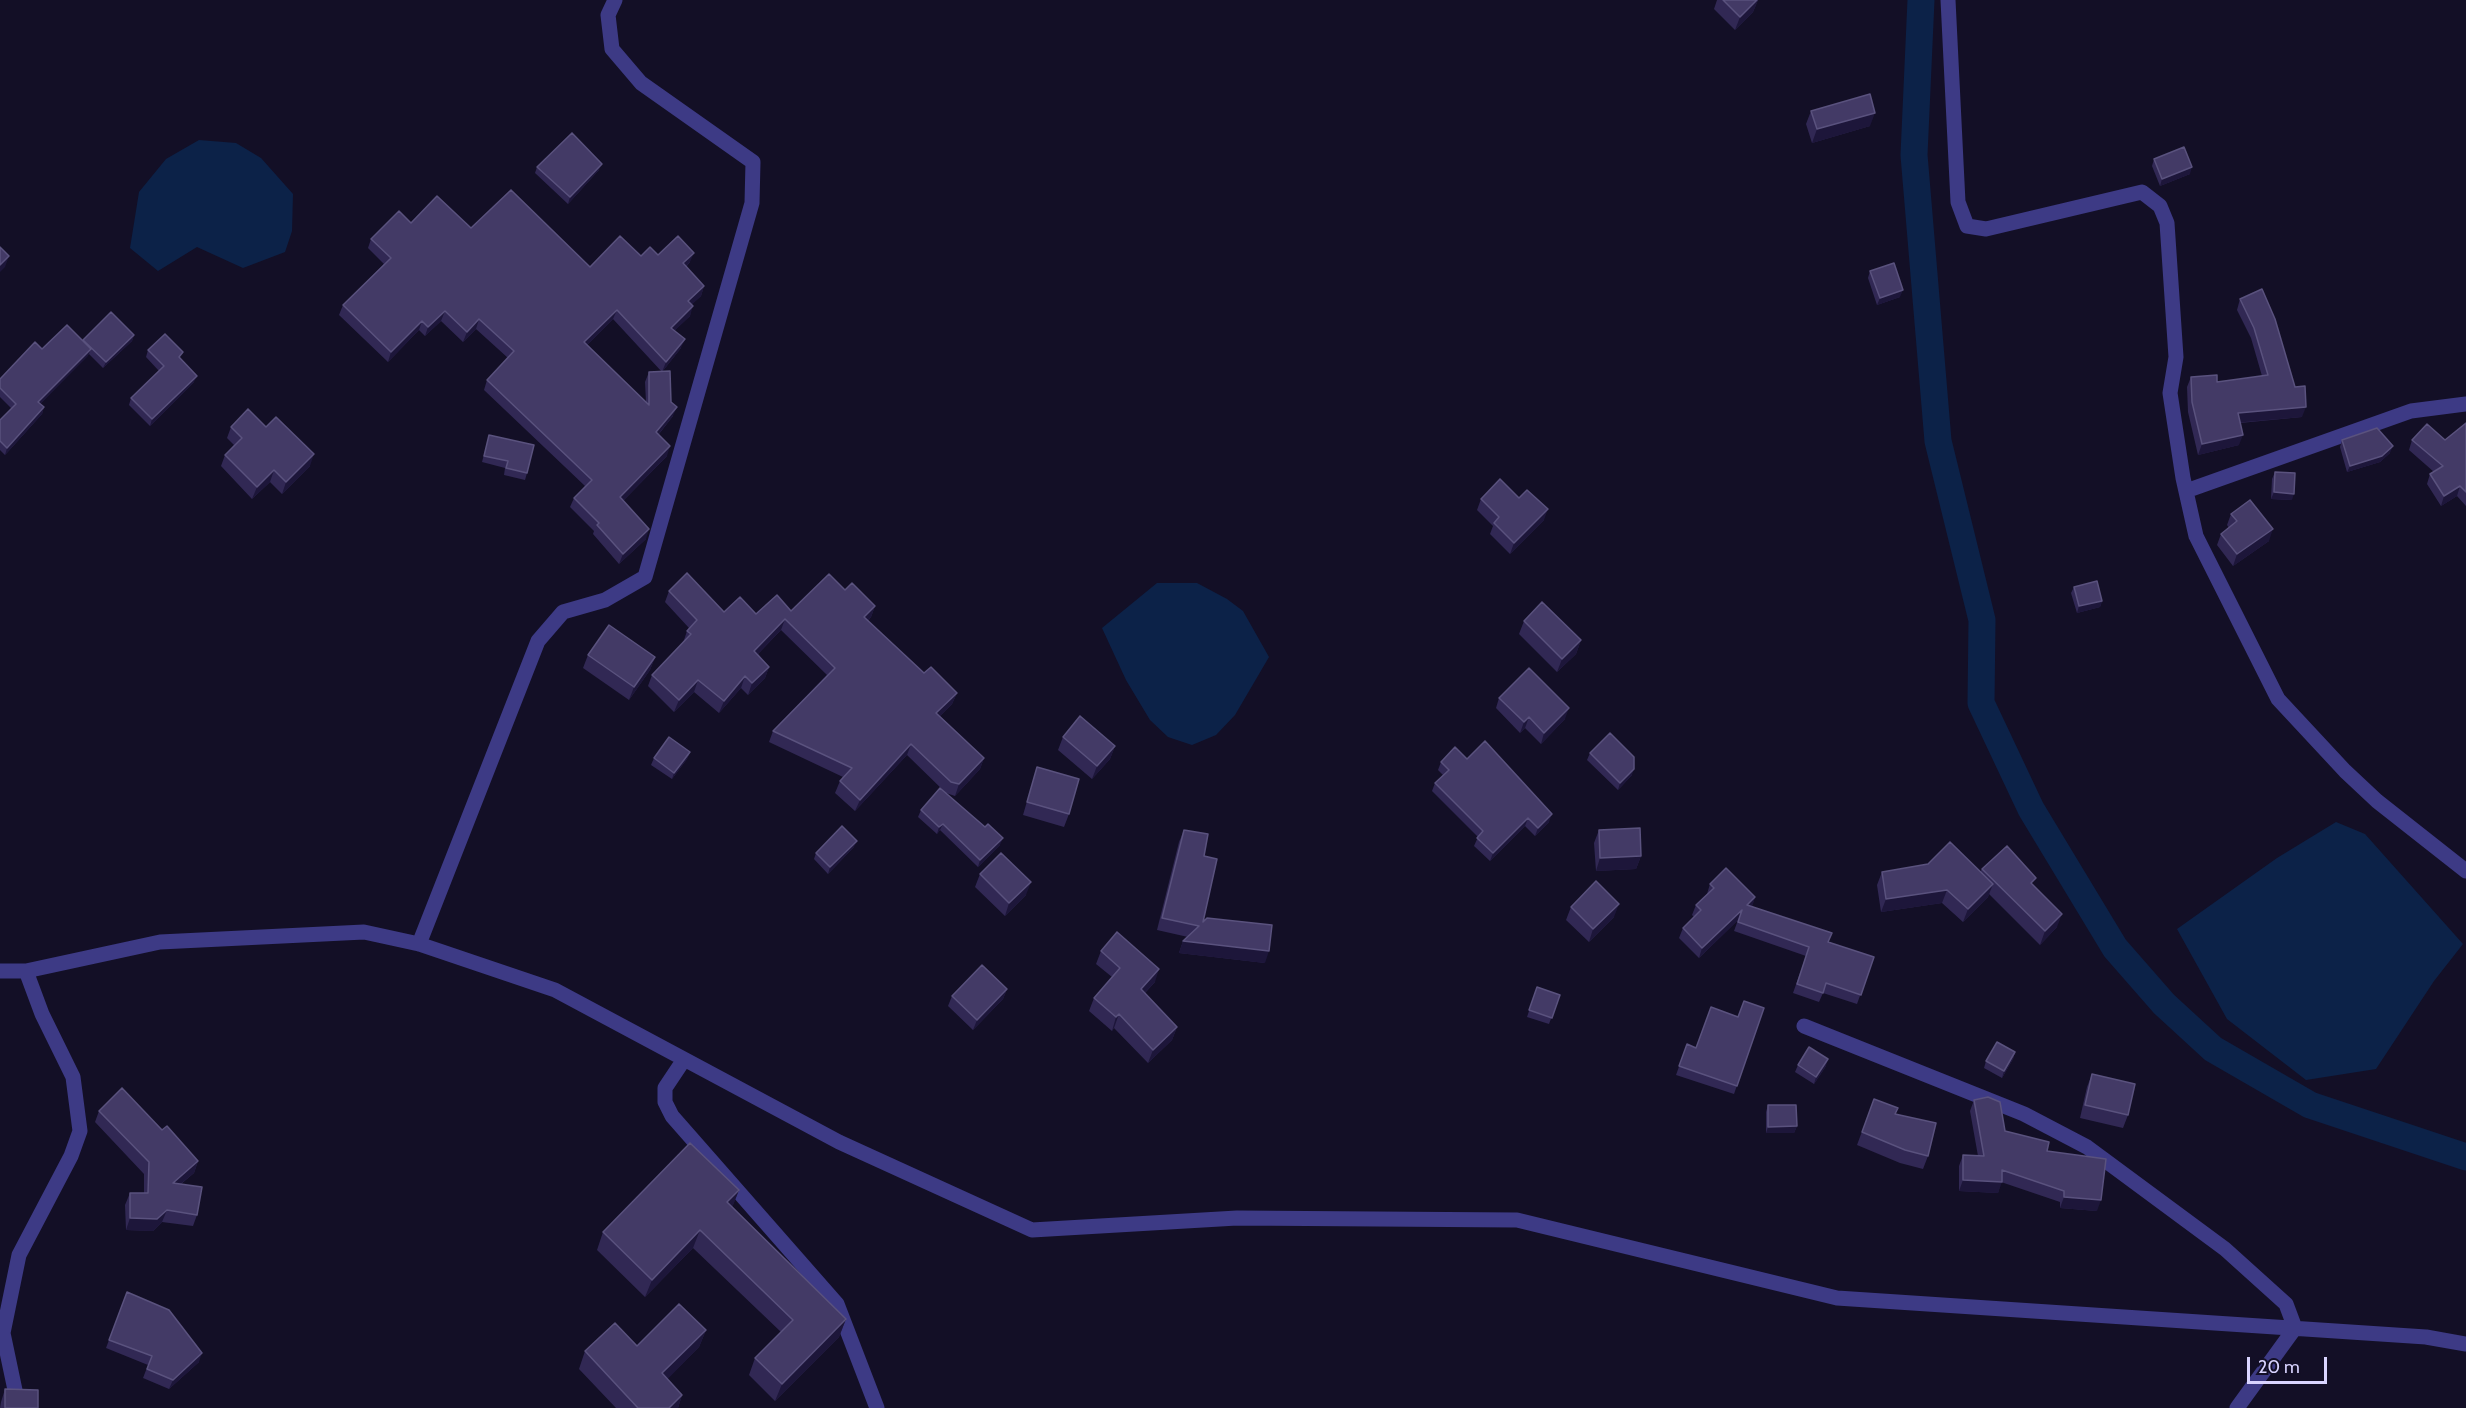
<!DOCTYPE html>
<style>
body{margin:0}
#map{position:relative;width:2466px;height:1408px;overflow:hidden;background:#130f26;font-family:Cabin,sans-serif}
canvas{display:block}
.scale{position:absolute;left:2247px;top:1357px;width:80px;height:27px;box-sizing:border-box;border:3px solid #d9d4ff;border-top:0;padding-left:8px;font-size:18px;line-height:21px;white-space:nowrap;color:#d9d4ff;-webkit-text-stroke:4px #130f26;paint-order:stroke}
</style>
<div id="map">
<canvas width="2466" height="1408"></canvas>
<div class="scale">20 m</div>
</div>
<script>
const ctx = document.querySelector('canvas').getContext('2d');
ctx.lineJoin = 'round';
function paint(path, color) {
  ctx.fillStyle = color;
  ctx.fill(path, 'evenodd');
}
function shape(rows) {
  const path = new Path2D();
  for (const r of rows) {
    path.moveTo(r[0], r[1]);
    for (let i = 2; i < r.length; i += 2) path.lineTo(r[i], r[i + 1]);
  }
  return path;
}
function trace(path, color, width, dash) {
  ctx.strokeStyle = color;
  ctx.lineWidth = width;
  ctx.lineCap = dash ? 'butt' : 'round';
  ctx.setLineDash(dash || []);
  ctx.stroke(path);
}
const water = shape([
 [199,140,236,143,261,158,293,194,292,231,285,252,243,268,197,247,158,271,130,248,139,192,166,159],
 [1157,583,1197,583,1227,599,1243,611,1269,657,1235,715,1216,735,1192,745,1168,737,1150,720,1126,680,1102,628],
 [2336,822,2365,834,2463,944,2434,981,2376,1069,2306,1080,2227,1019,2177,929,2277,858]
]);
const canal = shape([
 [1921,0,1914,155,1938,441,1982,620,1981,703,2031,809,2115,948,2164,1004,2213,1049,2310,1105,2466,1157]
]);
const minor = shape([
 [1948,0,1958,202,1967,226,1986,229,2142,192,2160,206,2167,223,2176,357,2170,393,2183,478,2196,536,2278,699,2345,771,2377,801,2466,871],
 [2186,491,2411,411,2466,404],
 [419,944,538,641,563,612,605,600,645,577,752,203,753,162,641,83,612,49,608,15,615,0],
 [0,971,26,971,160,942,364,932,419,944,555,990,839,1142,1032,1230,1237,1218,1517,1220,1837,1298,2426,1337,2466,1344],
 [1804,1026,2024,1114,2087,1147,2225,1249,2286,1304,2295,1328,2237,1408],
 [683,1061,665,1088,665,1102,672,1116,837,1304,877,1408],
 [15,1390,3,1333,19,1255,71,1156,80,1131,73,1077,42,1014,26,971]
]);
const wall = shape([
 [1717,0,1758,0,1753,12,1735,30,1714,9],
 [1811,111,1870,126,1812,143,1806,124],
 [2154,159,2190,174,2160,186,2152,166],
 [537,167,599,170,568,204,535,173],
 [411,223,471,228,590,267,641,256,658,255,690,262,686,267,704,286,701,296,692,304,690,316,675,330,681,348,662,372,671,402,673,416,659,434,667,456,623,501,646,539,619,564,593,534,594,531,570,507,574,498,585,486,484,390,487,380,508,358,476,329,463,342,441,321,425,336,419,330,388,362,339,315,343,305,384,264,368,248,371,239],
 [613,319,662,372,649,372,645,382,646,402,587,345],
 [1870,271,1900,297,1877,305,1868,278],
 [2240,299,2302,417,2240,423,2239,445,2198,455,2188,412,2187,387,2191,377,2217,382,2262,376,2251,338,2237,310],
 [134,335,132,341,103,368,89,354,40,404,44,407,42,414,5,455,0,450,0,420,12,409,0,397,0,379,42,349,83,341,83,340],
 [148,350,181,359,194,382,150,426,129,405,131,398,159,371,146,357],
 [2466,423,2466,506,2457,496,2441,506,2427,484,2430,474,2434,472,2409,450,2412,440,2445,440],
 [231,427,266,427,310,466,282,494,270,482,252,499,221,466,225,455,234,445,227,438],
 [489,435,527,473,525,480,504,475,505,468,482,462],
 [2342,440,2390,453,2380,462,2347,472,2340,447],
 [2275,472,2292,500,2271,499,2272,479],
 [1519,498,1544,520,1510,554,1490,534,1493,526,1477,510,1481,499],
 [2231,514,2269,541,2233,566,2217,545,2221,534,2229,528,2227,525],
 [2074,587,2102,601,2100,607,2077,613,2071,593],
 [845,590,875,606,871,617,868,621,924,673,957,693,952,704,940,716,984,758,980,769,955,796,946,793,907,755,855,811,835,793,840,781,843,777,769,742,773,731,827,675,781,630,758,654,769,667,765,678,748,695,741,688,719,713,694,692,674,712,648,686,652,675,683,643,687,631,689,628,665,602,669,591,724,612,756,614,791,611],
 [1524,621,1581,640,1576,654,1557,672,1519,634],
 [588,655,655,657,650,670,629,700,583,668],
 [1499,698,1565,719,1541,744,1525,728,1520,733,1496,708],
 [1063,737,1115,746,1110,759,1092,779,1058,750],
 [690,752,687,759,672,779,651,765,654,758],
 [1590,753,1632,775,1618,790,1587,760],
 [1467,759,1549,822,1535,836,1525,826,1490,861,1474,846,1478,837,1432,791,1435,783,1443,775,1438,770,1441,762],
 [1037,767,1069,814,1064,827,1023,815],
 [921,810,1000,845,978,867,940,830,937,834,918,817],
 [1184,830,1204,856,1203,922,1265,963,1179,953,1183,941,1188,937,1157,930,1179,842],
 [1599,830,1641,856,1636,869,1596,871,1594,843],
 [854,847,828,874,814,859,816,853],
 [1982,869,2034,886,2057,927,2040,945,1989,894,1988,897,1963,922,1942,903,1881,912,1877,885,1882,872,1980,872],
 [980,874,1026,895,1005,916,975,887],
 [1710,884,1755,897,1752,906,1828,942,1874,957,1857,1004,1823,993,1819,1002,1793,993,1806,956,1734,931,1738,920,1699,958,1679,938,1683,928,1694,917,1692,915,1696,905,1707,894],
 [1571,907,1614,917,1589,942,1566,920],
 [1101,951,1155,982,1145,993,1177,1027,1172,1040,1148,1063,1114,1028,1112,1031,1089,1011,1094,998,1112,977,1096,964],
 [1537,987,1560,995,1549,1024,1527,1017],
 [1007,989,1003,999,973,1030,948,1006,952,996],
 [1764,1008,1734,1094,1676,1075,1687,1044,1696,1048,1738,1017],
 [2015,1052,2013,1059,2002,1078,1984,1068,1986,1061],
 [1798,1065,1826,1066,1814,1084,1795,1072],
 [2092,1074,2128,1115,2123,1128,2080,1118,2087,1087],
 [1874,1099,1895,1114,1928,1156,1923,1169,1900,1163,1857,1145],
 [1974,1100,2005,1131,2047,1151,2097,1211,2060,1208,2060,1202,2001,1182,1998,1193,1959,1191,1959,1166,1963,1155,1978,1156,1970,1111],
 [1768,1105,1797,1126,1794,1133,1766,1133,1766,1112],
 [99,1111,162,1130,198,1161,194,1173,181,1184,197,1215,193,1226,162,1222,153,1231,126,1230,125,1205,130,1193,144,1193,144,1174,95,1122],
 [739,1190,732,1207,846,1319,839,1337,775,1401,749,1375,755,1358,781,1332,693,1248,645,1297,597,1250,603,1232],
 [127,1292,199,1362,169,1389,143,1378,148,1365,106,1348],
 [706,1330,699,1347,667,1379,682,1395,678,1408,616,1408,579,1369,585,1351,637,1346],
 [5,1389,38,1408,0,1408,1,1402]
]);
const shadedWall = shape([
 [1757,0,1758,0,1753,12,1735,30,1740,17],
 [1875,113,1870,126,1812,143,1817,129],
 [602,164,599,170,568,204,570,197],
 [2192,167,2190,174,2160,186,2162,179],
 [694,253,690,262,679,273,683,263],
 [9,256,5,267,0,272,0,265],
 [704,286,701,296,685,311,688,301],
 [1903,290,1900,297,1877,305,1880,298],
 [693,306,690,316,668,337,671,328],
 [617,310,613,319,580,352,584,342],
 [445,311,441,321,425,336,428,327],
 [479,319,476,329,463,342,467,332],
 [422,321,419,330,388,362,391,352],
 [134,335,132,341,103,368,106,362],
 [685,339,681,348,662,372,666,362],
 [91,349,88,356,36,408,38,402],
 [197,376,194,382,150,426,152,419],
 [44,407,42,414,5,455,7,448],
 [677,407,673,416,653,441,656,432],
 [2306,407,2302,417,2234,423,2238,413],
 [2243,435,2239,445,2198,455,2202,444],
 [670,446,667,456,617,507,620,497],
 [2393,446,2390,453,2380,462,2347,472,2350,466],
 [314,454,310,466,282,494,286,482],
 [274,470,270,482,252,499,257,487],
 [2460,486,2457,496,2441,506,2444,496],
 [2274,492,2294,494,2292,500,2271,499],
 [1548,509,1544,520,1510,554,1514,543],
 [649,529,646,539,619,564,623,554],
 [2273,529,2269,541,2233,566,2237,554],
 [2102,601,2100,607,2077,613,2079,606],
 [875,606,871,617,860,629,864,617],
 [785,619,781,630,750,662,754,651],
 [1581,640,1576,654,1557,672,1562,659],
 [655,657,650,670,629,700,634,687],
 [769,667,765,678,748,695,752,683],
 [745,676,741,688,719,713,724,701],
 [698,680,694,692,674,712,679,700],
 [957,693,952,704,932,724,936,713],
 [1569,708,1565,719,1541,744,1544,733],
 [1529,717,1525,728,1520,733,1524,722],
 [911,744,907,755,855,811,860,800],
 [1115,746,1110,759,1092,779,1097,766],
 [690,752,687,759,672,779,674,773],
 [984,758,980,769,955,796,959,784],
 [1634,769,1632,775,1618,790,1620,783],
 [1552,814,1549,822,1535,836,1538,828],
 [1528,818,1525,826,1490,861,1493,853],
 [943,824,940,830,937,834,939,827],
 [1003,838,1000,845,978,867,980,860],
 [857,841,854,847,828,874,830,867],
 [1641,856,1636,869,1596,871,1600,858],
 [1031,882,1026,895,1005,916,1009,903],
 [1993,884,1988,897,1963,922,1968,909],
 [1947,890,1942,903,1881,912,1886,899],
 [1755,897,1752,907,1747,905],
 [1619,904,1614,917,1589,942,1593,929],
 [1742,910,1738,920,1699,958,1702,948],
 [2062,914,2057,927,2040,945,2045,931],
 [1183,941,1269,951,1265,963,1179,953],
 [1159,969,1155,982,1136,1002,1141,989],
 [1007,989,1003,999,973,1030,977,1020],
 [1119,1014,1114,1028,1112,1031,1116,1017],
 [1177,1027,1172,1040,1148,1063,1153,1050],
 [2015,1052,2013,1059,2002,1078,2004,1071],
 [1828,1059,1826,1066,1814,1084,1816,1077],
 [1797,1126,1794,1133,1766,1133,1768,1127],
 [198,1161,194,1173,168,1194,173,1183],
 [1963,1180,2002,1182,1998,1193,1959,1191],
 [739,1190,732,1208,727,1202],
 [2064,1197,2101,1200,2097,1211,2060,1208],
 [167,1210,162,1222,153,1231,126,1230,130,1218],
 [700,1230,693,1248,645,1297,652,1280],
 [846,1319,839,1337,775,1401,782,1384],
 [706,1330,699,1347,656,1391,662,1373],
 [202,1353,199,1362,169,1389,173,1380],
 [682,1395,678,1408,669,1408]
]);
const building = shape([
 [1723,0,1757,0,1740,17,1723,0],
 [1870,94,1875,113,1817,129,1811,111,1870,94],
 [572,133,602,164,570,197,537,167,572,133],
 [2184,147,2192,167,2162,179,2154,159,2184,147],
 [511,190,590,267,620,236,641,256,650,247,658,255,678,236,694,253,683,263,704,286,688,301,693,306,671,328,685,339,666,362,617,310,584,342,649,405,649,372,670,371,671,402,677,407,656,432,670,446,620,497,649,529,623,554,597,525,599,523,574,498,592,480,487,380,514,351,479,319,467,332,445,311,428,327,422,321,391,352,343,305,391,258,371,239,399,211,411,223,437,196,471,228,511,190],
 [0,247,9,256,0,265,0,247],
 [1894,263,1903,290,1880,298,1870,271,1894,263],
 [2262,289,2275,319,2295,387,2305,386,2306,407,2238,413,2243,435,2202,444,2192,402,2191,377,2217,375,2217,382,2268,375,2254,328,2240,299,2262,289],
 [111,312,134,335,106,362,83,340,111,312],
 [67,325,91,349,38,402,44,407,7,448,0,441,0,420,16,404,0,388,0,379,35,342,42,349,67,325],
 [165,334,183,352,179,357,197,376,152,419,131,398,164,366,148,350,165,334],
 [248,409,266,427,276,417,314,454,286,482,274,470,257,487,225,455,242,438,231,427,248,409],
 [2466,423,2466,492,2460,486,2444,496,2430,474,2443,466,2412,440,2427,424,2445,440,2466,423],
 [2377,428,2393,446,2382,456,2350,466,2342,440,2377,428],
 [489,435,534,445,527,473,506,468,508,461,484,456,489,435],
 [2275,472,2295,473,2294,494,2274,492,2275,472],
 [1500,479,1519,498,1527,490,1548,509,1514,543,1494,523,1499,517,1481,499,1500,479],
 [2250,500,2273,529,2237,554,2221,534,2237,521,2231,514,2250,500],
 [687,573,724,612,740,597,756,614,777,595,791,611,829,574,845,590,852,583,875,606,864,617,924,673,931,667,957,693,936,713,984,758,959,784,951,782,911,744,860,800,840,781,852,768,773,731,835,668,785,619,754,651,769,667,752,683,745,676,724,701,698,680,679,700,652,675,691,634,687,631,697,620,669,591,687,573],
 [2097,581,2102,601,2079,606,2074,587,2097,581],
 [1542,602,1581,640,1562,659,1524,621,1542,602],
 [609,625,655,657,634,687,588,655,609,625],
 [1529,668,1569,708,1544,733,1529,717,1524,722,1499,698,1529,668],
 [1080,716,1115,746,1097,766,1063,737,1080,716],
 [1610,733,1634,757,1634,769,1620,783,1590,753,1610,733],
 [669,737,690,752,674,773,654,758,669,737],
 [1485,741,1552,814,1538,828,1528,818,1493,853,1477,838,1483,831,1435,783,1449,770,1441,762,1455,747,1467,759,1485,741],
 [1037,767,1079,779,1069,814,1027,802,1037,767],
 [940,788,985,827,988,824,1003,838,980,860,943,824,939,827,921,810,940,788],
 [842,826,857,841,830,867,816,853,842,826],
 [1640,828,1641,856,1600,858,1599,830,1640,828],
 [1184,830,1208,834,1204,856,1217,859,1203,922,1207,918,1272,925,1269,951,1183,941,1199,926,1162,918,1184,830],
 [1950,842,1993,884,1968,909,1947,890,1886,899,1882,872,1928,864,1950,842],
 [2007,846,2036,878,2031,883,2062,914,2045,931,1982,869,2007,846],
 [1001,853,1031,882,1009,903,980,874,1001,853],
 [1726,868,1755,897,1747,905,1832,933,1828,942,1874,957,1861,995,1826,983,1823,993,1797,984,1809,947,1738,922,1742,910,1702,948,1683,928,1701,910,1696,905,1714,888,1710,884,1726,868],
 [1596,881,1619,904,1593,929,1571,907,1596,881],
 [1117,932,1159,969,1141,989,1177,1027,1153,1050,1119,1014,1116,1017,1094,998,1120,968,1101,951,1117,932],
 [982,965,1007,989,977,1020,952,996,982,965],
 [1537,987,1560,995,1552,1018,1529,1010,1537,987],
 [1744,1001,1764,1008,1737,1086,1679,1066,1687,1044,1696,1048,1711,1007,1738,1017,1744,1001],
 [1997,1042,2015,1052,2004,1071,1986,1061,1997,1042],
 [1809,1047,1828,1059,1816,1077,1798,1065,1809,1047],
 [2092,1074,2135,1084,2128,1115,2085,1105,2092,1074],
 [122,1088,162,1130,167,1126,198,1161,173,1183,202,1187,197,1215,167,1210,157,1219,130,1218,130,1193,148,1193,149,1162,99,1111,122,1088],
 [1988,1097,2000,1102,2005,1131,2049,1142,2047,1151,2106,1159,2101,1200,2064,1197,2064,1191,2002,1170,2002,1182,1963,1180,1963,1155,1984,1156,1974,1100,1988,1097],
 [1874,1099,1898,1108,1895,1114,1936,1123,1928,1156,1905,1150,1862,1132,1874,1099],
 [1768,1105,1796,1105,1797,1126,1768,1127,1768,1105],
 [690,1143,739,1190,727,1202,846,1319,782,1384,755,1358,793,1320,700,1230,652,1280,603,1232,690,1143],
 [127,1292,169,1310,202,1353,173,1380,147,1369,152,1356,109,1340,127,1292],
 [679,1304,706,1330,662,1373,682,1395,669,1408,638,1408,585,1351,615,1323,637,1346,679,1304],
 [5,1389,38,1390,38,1408,5,1408,5,1389]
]);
paint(water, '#0c2248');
trace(canal, '#0c2248', 27);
trace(minor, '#3d3a85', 15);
paint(wall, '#312854');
paint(shadedWall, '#1d163a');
paint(building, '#433a66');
trace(building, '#5a527e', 1.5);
</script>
